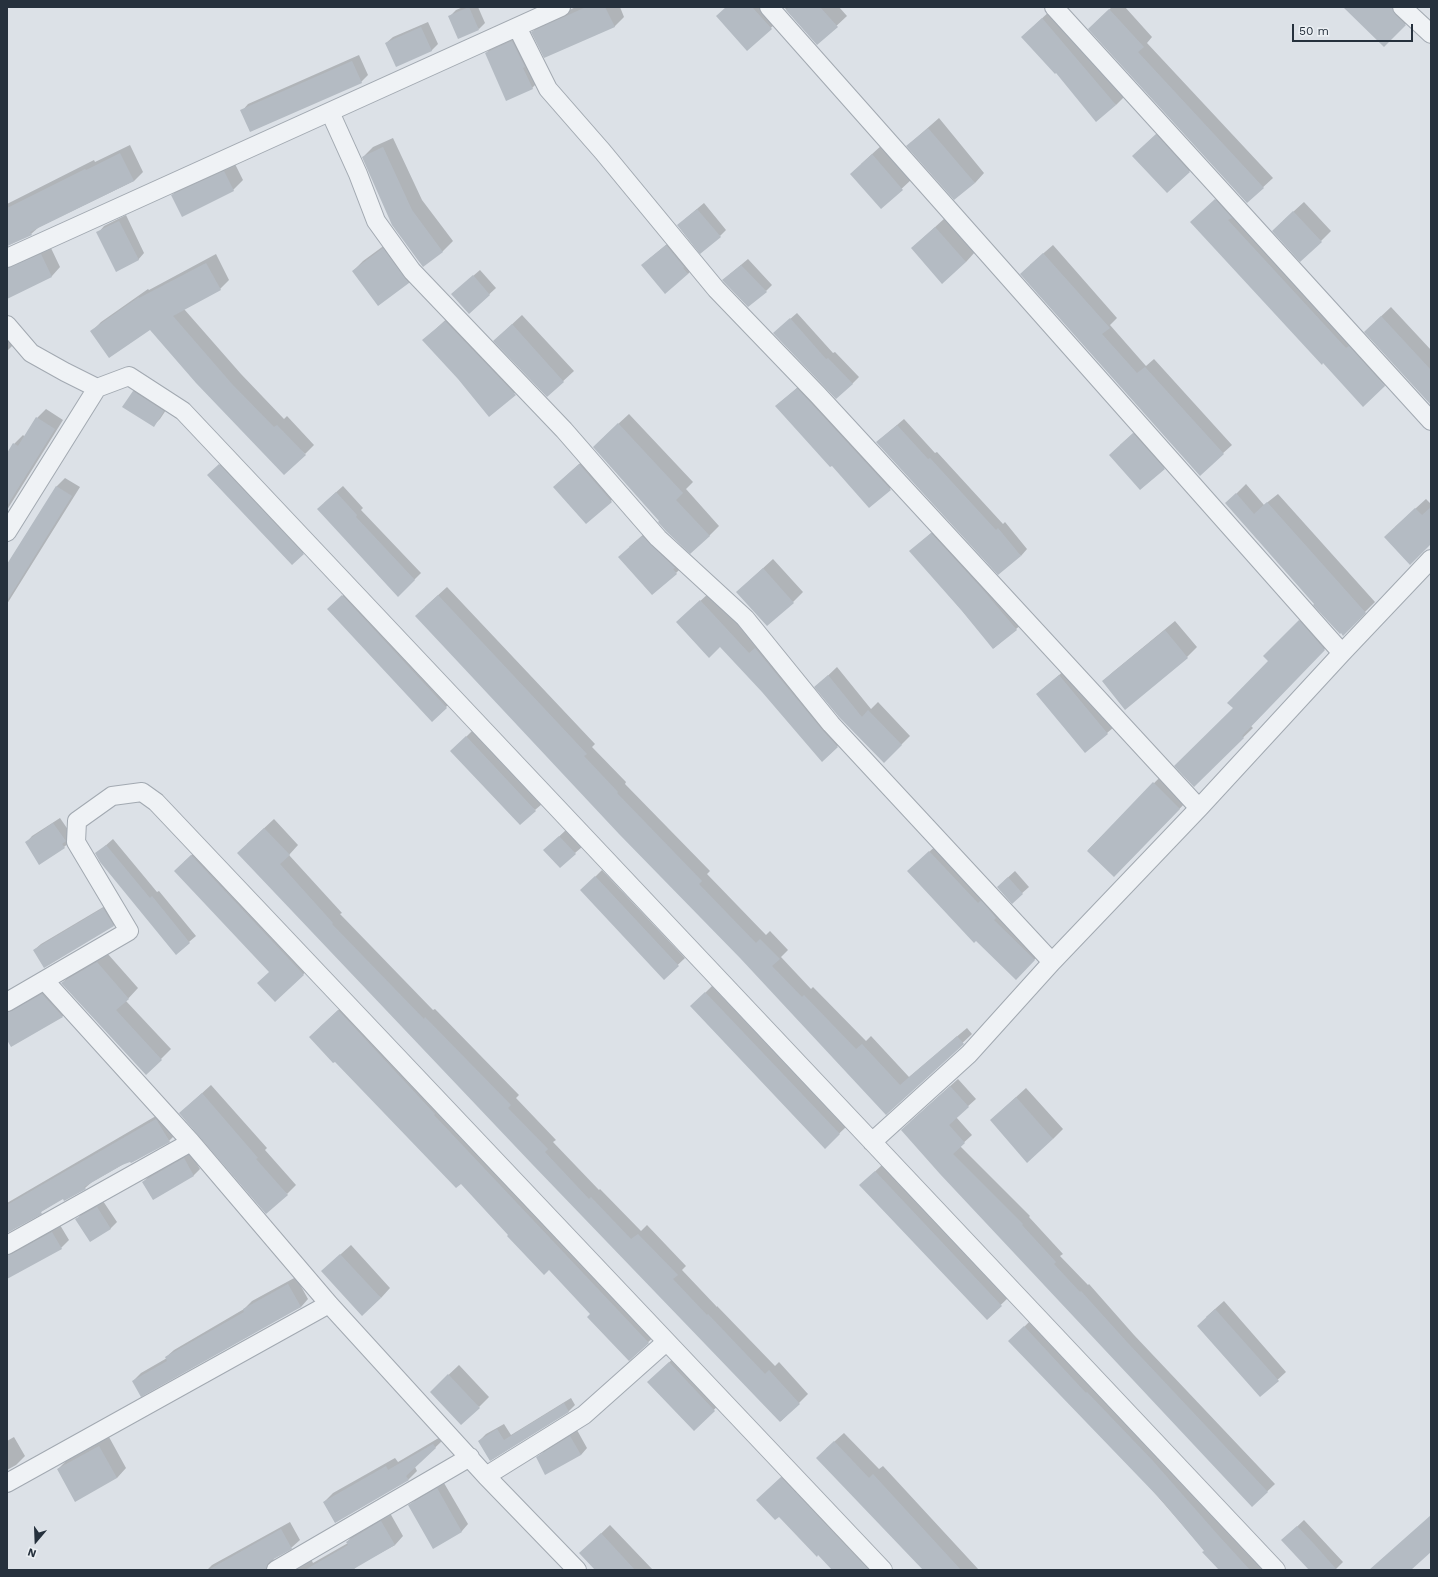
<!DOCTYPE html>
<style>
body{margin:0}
#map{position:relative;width:1438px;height:1577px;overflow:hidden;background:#dce1e7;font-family:"Work Sans",sans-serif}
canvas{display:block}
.frame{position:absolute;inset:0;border:8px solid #26313d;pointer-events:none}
.north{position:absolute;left:16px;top:1521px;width:40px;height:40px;-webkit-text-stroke:3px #ecf0f4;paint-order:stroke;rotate:199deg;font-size:11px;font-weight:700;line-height:16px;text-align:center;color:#26313d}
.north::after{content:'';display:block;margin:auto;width:14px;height:18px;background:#26313d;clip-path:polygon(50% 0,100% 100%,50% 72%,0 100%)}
.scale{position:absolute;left:1292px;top:24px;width:121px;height:18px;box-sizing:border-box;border:2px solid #26313d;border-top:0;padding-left:5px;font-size:12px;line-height:14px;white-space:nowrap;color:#26313d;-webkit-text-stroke:3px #ecf0f4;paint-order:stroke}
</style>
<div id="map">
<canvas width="1438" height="1577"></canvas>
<div class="frame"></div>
<div class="north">N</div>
<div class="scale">50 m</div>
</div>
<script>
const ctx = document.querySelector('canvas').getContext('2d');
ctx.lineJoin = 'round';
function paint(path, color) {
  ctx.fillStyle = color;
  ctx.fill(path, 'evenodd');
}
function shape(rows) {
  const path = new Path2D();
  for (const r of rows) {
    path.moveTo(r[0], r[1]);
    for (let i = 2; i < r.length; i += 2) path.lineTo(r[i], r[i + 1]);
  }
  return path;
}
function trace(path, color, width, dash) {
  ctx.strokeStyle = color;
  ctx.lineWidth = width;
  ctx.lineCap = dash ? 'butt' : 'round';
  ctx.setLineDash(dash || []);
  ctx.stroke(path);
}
const shadow = shape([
 [463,7,478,7,485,23,479,29,449,17,456,10],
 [576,7,620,7,624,17,614,27,532,32,542,22],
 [726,7,774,7,783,17,747,49],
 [784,7,839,7,847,16,817,44],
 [1112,7,1125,7,1152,37,1147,43,1273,178,1247,202,1098,20],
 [1344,7,1406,7,1414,15,1384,46],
 [1052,9,1126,95,1116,105,1056,72,1022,37],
 [428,22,438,44,431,51,386,43,393,37],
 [522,31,542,78,532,88,486,53,496,43],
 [359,55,368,75,361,82,251,131,242,111,248,104],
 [939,118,984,173,975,183,907,146],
 [1166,125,1199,162,1167,192,1144,146],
 [393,138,422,200,453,241,443,251,423,266,363,157,373,147],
 [130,145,143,172,134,181,39,227,31,234,7,246,7,204,94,160,95,162],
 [882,145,912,179,881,208,861,164],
 [234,162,243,180,233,190,172,195,182,185],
 [1226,190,1395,376,1385,386,1202,212],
 [1304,202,1331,231,1321,241,1283,221],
 [704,203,726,230,720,236,685,219],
 [126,215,144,253,138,260,98,233,104,226],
 [945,218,975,252,966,262,912,248],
 [393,239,419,273,409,283,353,271,363,261],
 [673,239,694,267,688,274,649,259],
 [1053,245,1117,318,1110,325,1146,366,1154,359,1232,445,1200,474,1030,265],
 [50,246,60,267,52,276,7,298,7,255],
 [216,254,229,280,220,289,184,309,241,374,284,419,287,416,314,445,305,454,150,328,92,331,101,322,148,289,149,290],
 [748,259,772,285,766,291,730,274],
 [480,270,496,288,469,313,459,288],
 [1391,307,1431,350,1431,401,1375,322],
 [455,311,525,384,489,415,459,378,424,340],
 [797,313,833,353,835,352,859,377,852,384,781,327],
 [522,315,574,371,547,396,494,341],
 [7,330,17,341,7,351],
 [804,382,897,483,869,506,832,464,776,406],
 [140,385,170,404,160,419,153,426,133,391],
 [46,409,63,420,7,510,7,455,14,444,23,435,25,437,37,418],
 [629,414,693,482,686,489,719,526,709,536,660,521,604,437],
 [904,419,935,453,937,452,1003,524,1005,522,1027,549,1021,556,877,442],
 [1144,424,1174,458,1164,468,1120,445],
 [590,454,622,491,586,523,554,487],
 [226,459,309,547,292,564,208,475],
 [65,478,80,487,7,604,7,565,57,486],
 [1246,484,1264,505,1278,494,1375,602,1343,634,1236,494],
 [343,486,363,508,361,510,421,573,398,596,324,503],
 [1426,499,1431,504,1431,542,1395,527],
 [653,526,686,563,676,573,629,547],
 [938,527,1023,623,994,648,911,551],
 [773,559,803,592,793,602,737,592],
 [447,587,595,744,592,747,626,782,625,784,710,871,707,874,766,935,770,931,788,950,781,957,811,989,813,987,866,1041,871,1036,909,1077,967,1028,972,1034,886,1114,425,607],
 [351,588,454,699,432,721,337,601],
 [709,593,845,739,822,760,763,691,721,646,685,615],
 [1309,611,1334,639,1251,726,1253,728,1194,785,1234,708,1269,661,1264,656],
 [1175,621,1197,647,1187,657,1103,681,1113,672],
 [837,667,871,709,878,702,910,736,884,762,816,687],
 [1066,669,1114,727,1085,752,1044,688],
 [473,730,542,804,535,810,452,751],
 [1167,770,1193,795,1114,876,1088,850],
 [60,818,71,834,71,841,64,847,26,843,32,836],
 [274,819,298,845,289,855,342,913,340,914,433,1010,435,1009,519,1095,516,1098,556,1140,553,1142,599,1190,600,1189,641,1231,647,1225,686,1266,682,1270,717,1307,717,1306,775,1366,779,1362,808,1394,781,1421,247,844],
 [566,830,582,847,575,853,551,844],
 [113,839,157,892,159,891,196,936,176,953,96,854],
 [940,842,1044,950,1016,978,976,940,918,862],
 [201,846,313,965,276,1000,270,971,184,862],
 [602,870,685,958,664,978,582,890],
 [1015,871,1029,887,1012,902,1004,881],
 [110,903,120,919,113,926,34,950,41,944],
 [107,953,138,988,126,1001,171,1049,146,1074,62,983,72,973],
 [51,986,71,1008,63,1016,11,1045,7,1038,7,1006],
 [712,986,846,1127,825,1147,698,1000],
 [348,1001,659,1332,629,1360,591,1314,549,1269,509,1234,320,1027],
 [958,1079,976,1099,956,1117,972,1135,960,1146,1030,1216,1029,1217,1063,1254,1060,1256,1088,1285,1089,1284,1134,1335,1275,1484,1253,1505,910,1122],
 [211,1085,267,1148,265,1150,296,1185,287,1194,180,1113],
 [1026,1088,1063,1129,1053,1139,991,1120],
 [161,1113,177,1133,169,1141,132,1162,131,1160,122,1165,92,1182,85,1188,63,1198,7,1233,7,1203],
 [190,1152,200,1169,194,1175,153,1199,143,1182,150,1175],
 [882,1165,1008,1298,987,1318,867,1179],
 [103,1201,117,1222,110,1229,77,1219,83,1212],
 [60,1225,69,1240,61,1248,7,1278,7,1244],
 [351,1245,390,1288,381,1298,332,1262],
 [296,1277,308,1299,301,1307,133,1381,141,1373,167,1358,166,1357,174,1350,244,1309,252,1301],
 [1224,1301,1286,1372,1260,1396,1206,1317],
 [1034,1317,1270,1570,1220,1570,1205,1551,1139,1475,1020,1331],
 [679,1353,724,1400,694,1429,659,1372],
 [459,1365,489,1397,479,1407,441,1382],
 [571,1398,575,1405,569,1411,491,1460,479,1441,486,1434,504,1424,511,1435],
 [577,1430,587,1448,581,1455,537,1458,544,1451],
 [844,1433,879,1469,883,1466,979,1570,924,1570,826,1449],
 [442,1436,444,1439,415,1467,417,1471,409,1479,324,1502,333,1493,395,1458,398,1462],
 [14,1437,25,1456,16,1465,7,1470,7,1441],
 [109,1437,126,1468,117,1478,58,1469,68,1459],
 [791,1468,887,1570,834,1570,818,1554,767,1491],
 [444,1483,468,1524,462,1531,433,1547,410,1505,416,1499],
 [390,1513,403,1536,395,1545,357,1566,353,1570,293,1570,311,1559,313,1563,348,1543,347,1542,355,1533],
 [1304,1520,1343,1562,1335,1570,1310,1570,1283,1540],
 [290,1522,300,1540,291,1548,274,1558,273,1562,278,1570,207,1570,212,1565,232,1554],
 [610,1525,653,1570,596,1570,589,1545]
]);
const building = shape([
 [469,7,479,30,458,39,448,16],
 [586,7,605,7,615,27,544,58,531,32],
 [726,7,752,7,772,29,747,51,716,16],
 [789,7,820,7,838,27,817,45,786,10],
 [1343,7,1392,7,1395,14,1406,25,1384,47],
 [1109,9,1144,47,1138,52,1264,188,1247,203,1088,29],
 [1042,18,1116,105,1096,122,1056,73,1055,74,1021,37],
 [421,27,432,51,396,67,385,43],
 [512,41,525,67,523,68,533,89,506,101,485,53],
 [352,61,362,83,250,132,240,110],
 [928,128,975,183,954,200,906,146],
 [1156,134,1190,172,1167,193,1132,156],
 [383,147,412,210,443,252,423,267,392,225,362,157],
 [120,153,134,181,30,232,32,235,7,246,7,208,85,169,86,170],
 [872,154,903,190,881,209,850,174],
 [224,171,234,191,182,217,171,195],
 [1215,199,1232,218,1228,220,1346,348,1349,346,1385,386,1363,407,1323,363,1322,365,1190,222],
 [697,209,721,237,700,254,677,225],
 [1293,211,1322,242,1300,262,1272,231],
 [119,221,139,260,116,272,96,232],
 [935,227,966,262,942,284,911,248],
 [666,245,684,267,683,268,688,274,665,294,641,265],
 [383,248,409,283,378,306,352,271],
 [1043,253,1110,328,1102,334,1137,373,1145,367,1224,454,1200,476,1020,274],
 [41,254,52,277,7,299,7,268],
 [206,263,221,290,173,316,232,384,274,427,277,425,306,455,284,475,196,383,150,330,109,358,90,331,139,297,139,298],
 [741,265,767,292,748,307,722,280],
 [473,275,490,295,469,314,451,294],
 [1381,316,1431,370,1431,405,1364,332],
 [790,318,826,359,828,358,853,384,836,399,773,333],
 [445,321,516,395,489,417,458,379,422,340],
 [512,324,564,382,547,397,493,341],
 [797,388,891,490,869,508,832,466,830,467,775,406],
 [133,391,164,411,154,427,122,407],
 [36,417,55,429,7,506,7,453,13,443,18,446],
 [618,423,683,493,676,500,710,536,690,554,666,531,658,522,659,521,593,447],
 [897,425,928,459,930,458,996,530,998,528,1021,556,998,575,876,442],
 [1133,433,1165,469,1140,490,1109,455],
 [219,464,304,554,292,565,207,475],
 [579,464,612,502,586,524,553,487],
 [56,486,72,496,7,601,7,564],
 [336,492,357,515,356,517,415,580,398,597,317,509],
 [1236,493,1254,514,1267,502,1366,613,1343,636,1341,633,1340,634,1313,605,1314,604,1225,503],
 [1431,507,1431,544,1410,565,1384,537,1415,508,1422,515],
 [931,533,984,591,1017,630,993,649,962,611,909,551],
 [642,536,675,568,673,569,677,574,652,595,618,557],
 [763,568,794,603,767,626,736,592],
 [342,595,447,708,432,722,327,609],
 [438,595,587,754,584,756,618,792,617,793,702,881,699,884,756,943,760,939,780,959,772,966,802,997,804,995,856,1049,862,1044,900,1085,957,1036,964,1044,886,1115,740,958,619,834,415,616],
 [700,600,749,653,755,648,823,731,838,747,822,762,762,692,720,647,709,658,676,622],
 [1299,620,1325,650,1242,736,1244,738,1194,787,1174,766,1233,708,1227,703,1268,661,1263,656],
 [1165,630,1188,658,1125,710,1102,681],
 [828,675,862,717,868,710,902,745,884,763,839,717,814,687],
 [1059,675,1108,734,1085,753,1036,694],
 [466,736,536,811,520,825,450,751],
 [1153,782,1180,809,1114,877,1087,851],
 [53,823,66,841,62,844,65,848,39,865,25,842],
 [264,828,290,855,280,864,333,923,332,924,424,1019,425,1017,511,1105,508,1108,548,1149,545,1152,589,1199,591,1197,631,1239,638,1234,678,1275,673,1279,707,1315,708,1314,765,1374,769,1370,800,1404,780,1422,532,1164,237,853],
 [559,836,576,854,560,868,543,850],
 [106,845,150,898,152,896,190,943,176,955,100,862,95,853],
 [929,851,978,903,981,900,996,918,994,920,1035,960,1016,980,976,941,974,943,907,871],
 [191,855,304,975,275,1002,257,983,269,972,174,871],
 [595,876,679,966,664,980,580,890],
 [1008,877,1023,894,1012,904,997,887],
 [103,908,114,926,44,968,33,950],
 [97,962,129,999,116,1010,162,1060,146,1075,61,983],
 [705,992,840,1134,825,1149,690,1006],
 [42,994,63,1017,11,1047,7,1040,7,1012,12,1011],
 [338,1010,435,1114,434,1115,649,1343,629,1361,587,1317,590,1314,549,1270,544,1275,507,1236,508,1235,461,1184,456,1188,335,1062,333,1063,309,1037],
 [950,1086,969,1107,949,1125,965,1143,953,1154,1023,1224,1022,1225,1056,1262,1054,1264,1080,1292,1081,1291,1127,1342,1268,1492,1252,1507,940,1174,901,1130],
 [202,1093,258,1158,256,1159,288,1195,266,1214,179,1113],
 [1016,1097,1053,1139,1027,1163,990,1120],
 [156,1119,170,1142,131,1163,130,1162,122,1165,84,1187,86,1189,64,1201,63,1199,41,1212,42,1214,7,1233,7,1205],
 [184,1158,194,1176,153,1200,142,1182],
 [875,1171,1002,1306,987,1320,859,1185],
 [97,1207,111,1229,90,1242,75,1219],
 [52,1232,62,1249,7,1279,7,1255,12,1254],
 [340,1254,381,1298,362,1316,321,1271],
 [288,1284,301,1307,141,1397,132,1381,167,1361,165,1357,244,1312,243,1309],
 [1215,1309,1279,1381,1260,1397,1197,1326],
 [1024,1326,1086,1393,1087,1392,1153,1461,1218,1535,1250,1570,1219,1570,1202,1552,1204,1551,1163,1502,1008,1341],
 [669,1362,715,1411,694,1431,647,1382],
 [448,1374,480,1408,461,1425,430,1392],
 [564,1403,569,1412,490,1461,478,1441,497,1429,504,1440],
 [570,1436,581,1455,545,1475,536,1457],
 [834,1441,869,1478,873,1474,961,1570,923,1570,816,1458],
 [433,1444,436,1448,406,1476,409,1480,335,1523,323,1502,386,1466,388,1470],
 [99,1446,117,1478,75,1502,57,1469],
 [781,1477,869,1570,832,1570,818,1555,817,1557,779,1517,775,1520,756,1500],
 [437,1488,462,1532,433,1549,408,1505],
 [1431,1515,1431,1552,1411,1570,1369,1570],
 [381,1521,395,1545,352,1570,305,1570,343,1548,348,1545,346,1542],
 [1297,1526,1314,1544,1337,1570,1309,1570,1281,1540],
 [281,1529,292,1549,270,1561,267,1565,266,1570,208,1570],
 [601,1533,635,1570,595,1570,579,1553]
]);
const minor = shape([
 [769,7,1342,653],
 [1054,7,1431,421],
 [1402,7,1431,34],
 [517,27,548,89,603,152,716,289,818,395,1199,808],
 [330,112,358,174,376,221,412,271,564,430,658,538,745,618,831,724,1052,962],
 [7,258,561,7],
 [7,325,31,353,65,372,97,388,129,376,183,411,1276,1570],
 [7,532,97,388],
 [45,981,191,1142,329,1304,486,1476,577,1570],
 [7,1002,129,931,76,842,77,821,112,796,142,792,156,802,883,1570],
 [872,1142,969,1054,1052,962,1200,807,1342,653,1431,559],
 [7,1245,191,1142],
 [486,1476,584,1415,666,1342],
 [7,1483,329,1304],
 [276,1570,470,1457]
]);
paint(shadow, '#0003');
paint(building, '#b4bbc3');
trace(minor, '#a2a9b1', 20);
trace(minor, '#eff2f5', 18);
</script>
